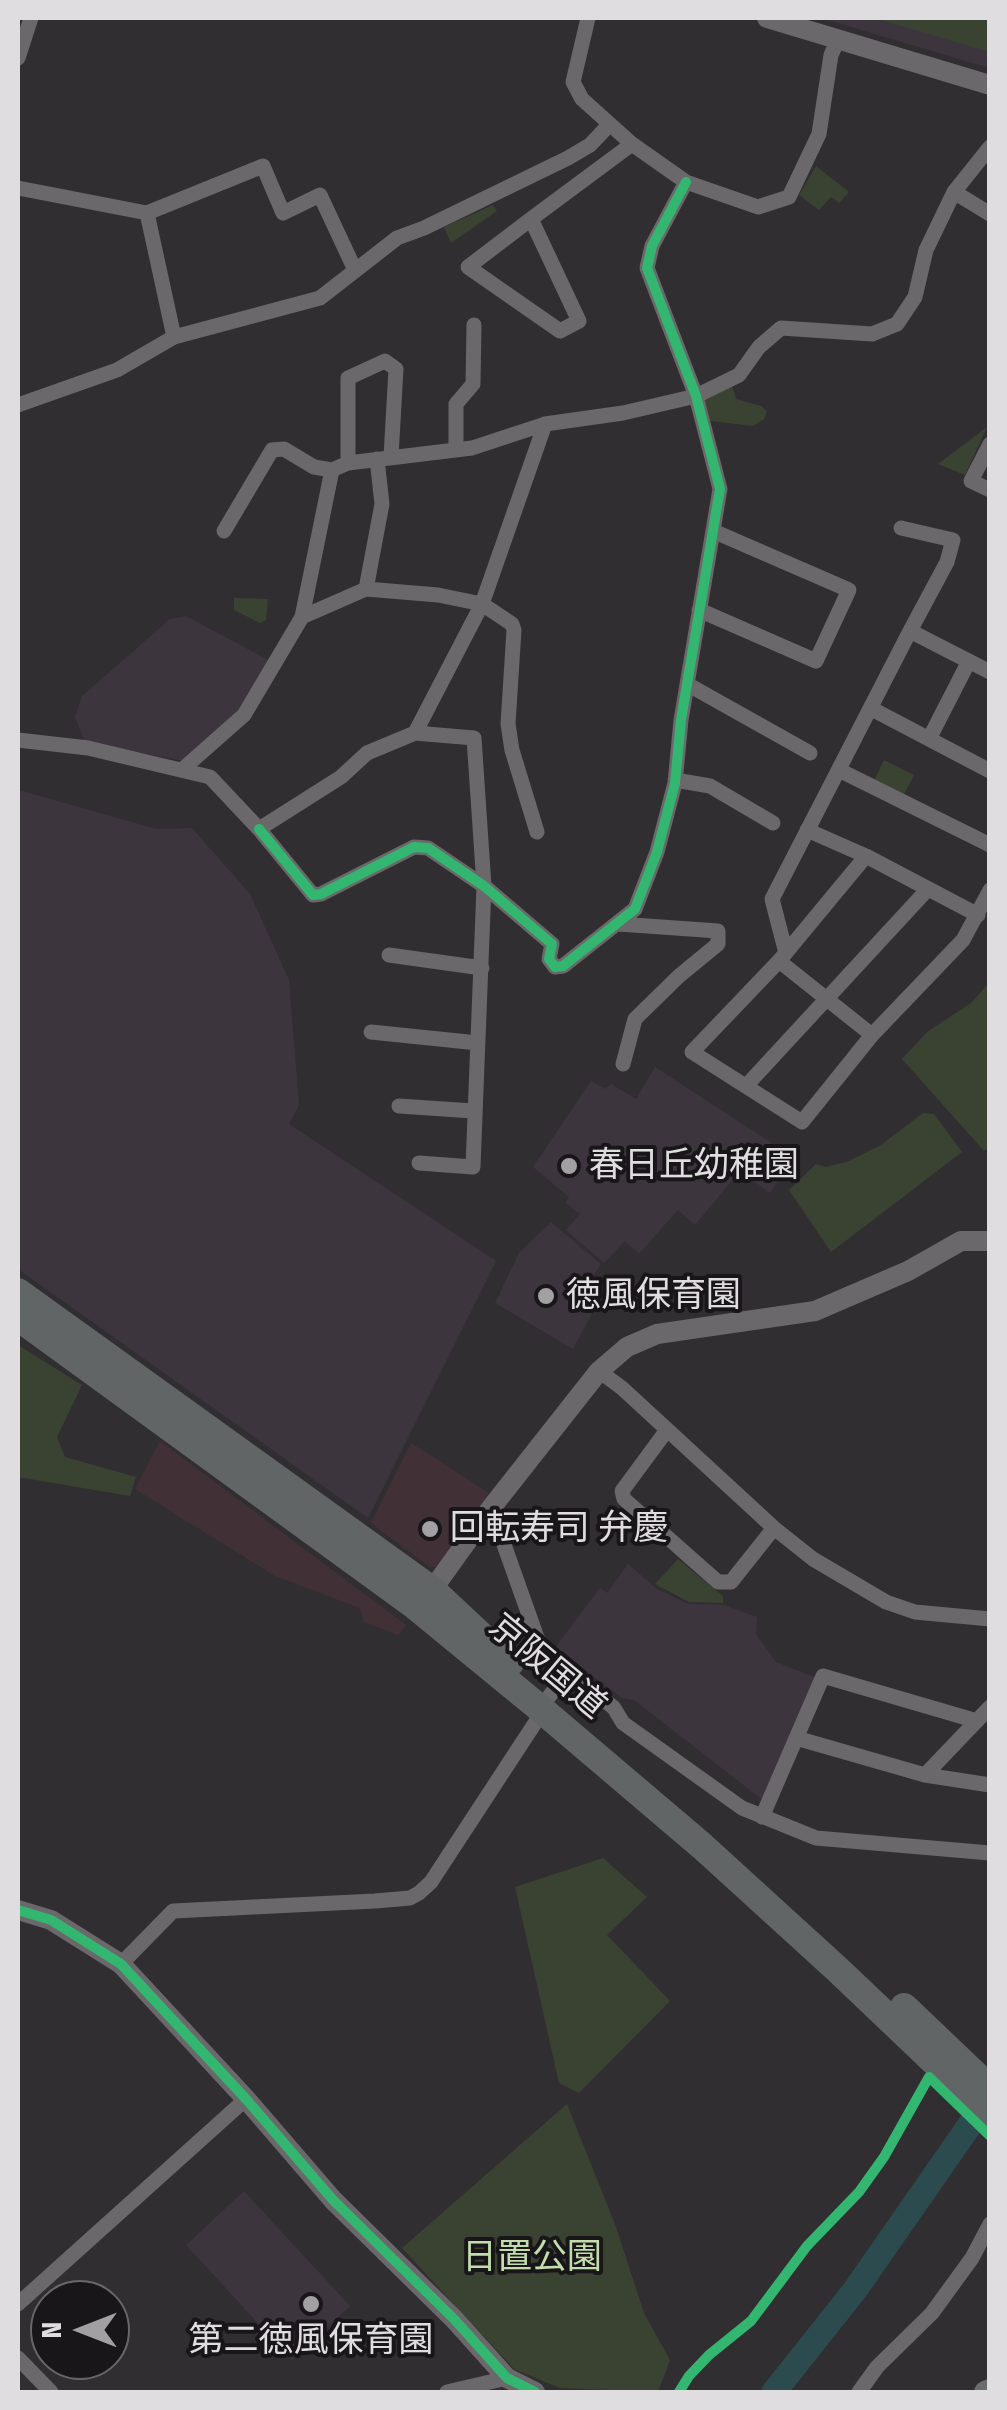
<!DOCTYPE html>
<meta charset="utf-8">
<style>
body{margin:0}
#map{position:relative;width:1007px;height:2410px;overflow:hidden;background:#312e32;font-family:"Fira Sans Condensed",sans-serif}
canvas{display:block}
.frame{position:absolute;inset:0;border:20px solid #e0dde0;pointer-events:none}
.north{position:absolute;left:30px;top:2280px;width:100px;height:100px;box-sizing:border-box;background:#191619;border:2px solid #696669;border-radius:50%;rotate:270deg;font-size:28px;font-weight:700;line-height:40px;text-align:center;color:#e0dde0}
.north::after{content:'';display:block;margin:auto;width:35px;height:45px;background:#a3a0a3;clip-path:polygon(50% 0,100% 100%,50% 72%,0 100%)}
</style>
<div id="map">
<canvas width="1007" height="2410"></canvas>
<div class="frame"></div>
<div class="north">N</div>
</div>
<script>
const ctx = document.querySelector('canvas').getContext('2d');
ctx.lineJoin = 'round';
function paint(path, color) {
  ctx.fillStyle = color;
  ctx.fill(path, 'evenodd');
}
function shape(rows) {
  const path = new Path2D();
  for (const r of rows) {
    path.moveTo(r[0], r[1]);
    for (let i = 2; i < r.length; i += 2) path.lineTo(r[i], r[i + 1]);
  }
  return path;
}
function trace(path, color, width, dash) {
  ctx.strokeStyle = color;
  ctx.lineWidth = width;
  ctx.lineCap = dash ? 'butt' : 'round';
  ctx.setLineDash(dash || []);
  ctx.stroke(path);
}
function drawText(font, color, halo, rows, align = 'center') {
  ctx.font = font + ' "Fira Sans Condensed","Noto Sans JP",sans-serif';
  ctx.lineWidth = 8;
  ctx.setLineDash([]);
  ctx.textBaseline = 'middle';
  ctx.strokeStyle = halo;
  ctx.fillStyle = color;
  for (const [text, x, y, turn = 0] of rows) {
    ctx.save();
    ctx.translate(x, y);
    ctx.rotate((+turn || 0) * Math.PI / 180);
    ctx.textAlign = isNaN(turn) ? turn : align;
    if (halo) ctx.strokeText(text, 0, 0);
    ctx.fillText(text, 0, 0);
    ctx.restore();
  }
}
const commercial = shape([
 [160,1441,406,1625,398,1635,364,1622,360,1608,275,1576,135,1489],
 [411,1443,489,1493,436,1567,430,1567,371,1523]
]);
const built = shape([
 [821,18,989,18,989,68],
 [186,616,272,662,236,716,185,761,85,742,75,717,82,696,170,619],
 [18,790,157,829,192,828,250,894,289,980,299,1105,289,1124,496,1261,368,1518,18,1269],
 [655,1067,793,1157,770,1193,740,1171,695,1225,678,1210,639,1254,625,1241,604,1263,566,1230,580,1214,566,1203,569,1197,533,1167,591,1081,605,1089,611,1084,636,1099],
 [551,1222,601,1264,587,1285,598,1302,573,1349,495,1303,519,1253],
 [628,1564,657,1589,688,1604,724,1605,757,1617,756,1634,776,1662,817,1678,764,1801,634,1700,622,1698,555,1648,600,1588,607,1593],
 [244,2191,350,2306,292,2360,186,2245]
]);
const green = shape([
 [875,18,989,18,989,52],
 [816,166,849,192,839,203,831,197,819,210,799,195],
 [493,205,497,211,451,243,444,227],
 [732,385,736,399,761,406,767,411,764,419,753,426,710,421,703,399],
 [987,427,965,475,938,464],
 [234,598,268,599,266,620,260,623,234,610],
 [884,760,914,775,903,796,874,781],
 [989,983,990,1147,984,1151,902,1059,927,1032,971,1003],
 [923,1113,934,1114,962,1152,831,1252,789,1190,816,1164,826,1167,849,1161,881,1145],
 [18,1345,82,1385,57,1437,65,1457,136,1477,130,1496,18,1477],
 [678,1559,723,1596,723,1603,689,1602,655,1584],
 [603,1858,647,1897,607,1935,670,2001,579,2093,559,2083,515,1887],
 [567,2104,615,2224,644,2313,670,2360,658,2392,560,2388,514,2369,402,2248]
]);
const river = shape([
 [774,2392,855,2290,990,2096]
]);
const street = shape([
 [588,18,573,82,582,99,632,144,686,182,758,207,789,197,819,134,831,55,838,40],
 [18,58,31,18],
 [18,188,147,213,263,166,283,213,320,195,355,270],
 [954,192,990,214],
 [147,213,174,337],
 [531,219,579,321,560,331,468,267,531,219,632,144],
 [18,405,117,370,174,337,320,298,397,238,424,228,568,158,590,145,609,125],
 [990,444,971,481,990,490],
 [456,449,456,404,473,384,474,325],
 [348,463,348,378,385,361,396,369,391,457],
 [901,528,953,540,947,562,910,631],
 [224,531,272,450,284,449,314,467,332,470,348,463,472,448,545,424],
 [366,589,382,504,377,459],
 [699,610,816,661,849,590,713,531],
 [302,617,366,589,438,595,482,604,512,624,514,630,508,724,512,750,537,832],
 [687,684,810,753],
 [872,709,990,771],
 [415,733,482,604,545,424,623,413,696,396,739,375,759,347,781,328,872,334,897,324,915,297,926,250,954,192,990,147],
 [929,739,969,661],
 [18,740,88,748,210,777,259,829,341,777,367,753,415,733,474,738,484,886,473,1167,419,1163],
 [184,768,244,715,302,617,332,470],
 [839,770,990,845],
 [675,780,710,786,773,823],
 [259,829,313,895,321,894,414,847,428,848,484,886,552,944,549,959,555,967,563,966,635,909,657,852,675,783,681,720,720,489,696,396,647,268,652,246,686,182],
 [807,830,866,856,978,915],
 [866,856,779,961,692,1052,802,1122,872,1035,963,940,990,890],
 [619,924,718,931,718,944,679,976,635,1019,623,1064],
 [786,953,772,899,910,631,990,672],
 [389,955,482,968],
 [779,961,872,1035],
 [371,1032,478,1043],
 [746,1086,928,889],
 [399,1106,473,1111],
 [599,1371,622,1388,774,1528,813,1559,886,1602,915,1612,990,1619],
 [667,1430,622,1491,624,1499,718,1582,731,1582,774,1528],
 [491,1508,540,1646,614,1708,623,1723,742,1808,816,1838,990,1853],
 [796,1738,925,1775,990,1785],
 [925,1775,990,1707],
 [762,1817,823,1676,977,1721],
 [121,1964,173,1911,375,1901,410,1898,419,1893,431,1882,537,1720,548,1698,570,1669],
 [18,2304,246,2099],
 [18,2358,51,2392],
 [447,2392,507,2378],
 [859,2392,877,2367,932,2313,972,2258,990,2224]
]);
const secondary = shape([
 [767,18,990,85],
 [432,1590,491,1508,599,1371,627,1347,657,1334,815,1311,908,1271,961,1241,990,1241],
 [18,1910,51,1920,121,1964,246,2099,333,2200,454,2319,507,2378,535,2392]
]);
const primary = shape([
 [985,2392,990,2390]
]);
const highway = shape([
 [18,1292,432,1590,510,1663],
 [18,1317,414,1605,542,1710,702,1846,837,1969,936,2063,990,2121],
 [904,2007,990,2089]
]);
const cycleway = shape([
 [259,829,313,895,321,894,414,847,428,848,484,886,552,944,549,959,555,967,563,966,635,909,657,852,675,783,681,720,720,489,696,396,647,268,652,246,686,182],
 [18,1910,51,1920,121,1964,246,2099,333,2200,454,2319,507,2378,535,2392],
 [679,2392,689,2376,709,2355,751,2321,807,2246,859,2192,884,2157,929,2077,990,2136]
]);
const markers = [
 [569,1166,10,"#a3a0a3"],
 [546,1296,10,"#a3a0a3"],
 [430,1529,10,"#a3a0a3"],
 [311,2304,10,"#a3a0a3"]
];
const poiNames = [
 ["春日丘幼稚園",589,1166],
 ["徳風保育園",566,1296],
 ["回転寿司 弁慶",450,1529],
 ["第二徳風保育園",311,2341,"center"]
];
const streetNames = [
 ["京阪国道",547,1667,40]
];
const parkNames = [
 ["日置公園",532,2258]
];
paint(commercial, '#413137');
paint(built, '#3d353e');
paint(green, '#3a4332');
trace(river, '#2b4b4e', 25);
trace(street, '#6a686a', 15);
trace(secondary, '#6a686a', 20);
trace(primary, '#6a6d6c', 22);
trace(highway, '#616565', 28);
trace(cycleway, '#33b770', 10);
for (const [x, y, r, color] of markers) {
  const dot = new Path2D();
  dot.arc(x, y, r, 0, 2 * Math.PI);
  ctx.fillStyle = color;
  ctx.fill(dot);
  trace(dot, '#191619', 4);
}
drawText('35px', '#e0dde0', '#191619', poiNames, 'left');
drawText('35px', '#e0dde0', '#191619', streetNames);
drawText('35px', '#c2dcab', '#191619', parkNames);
</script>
